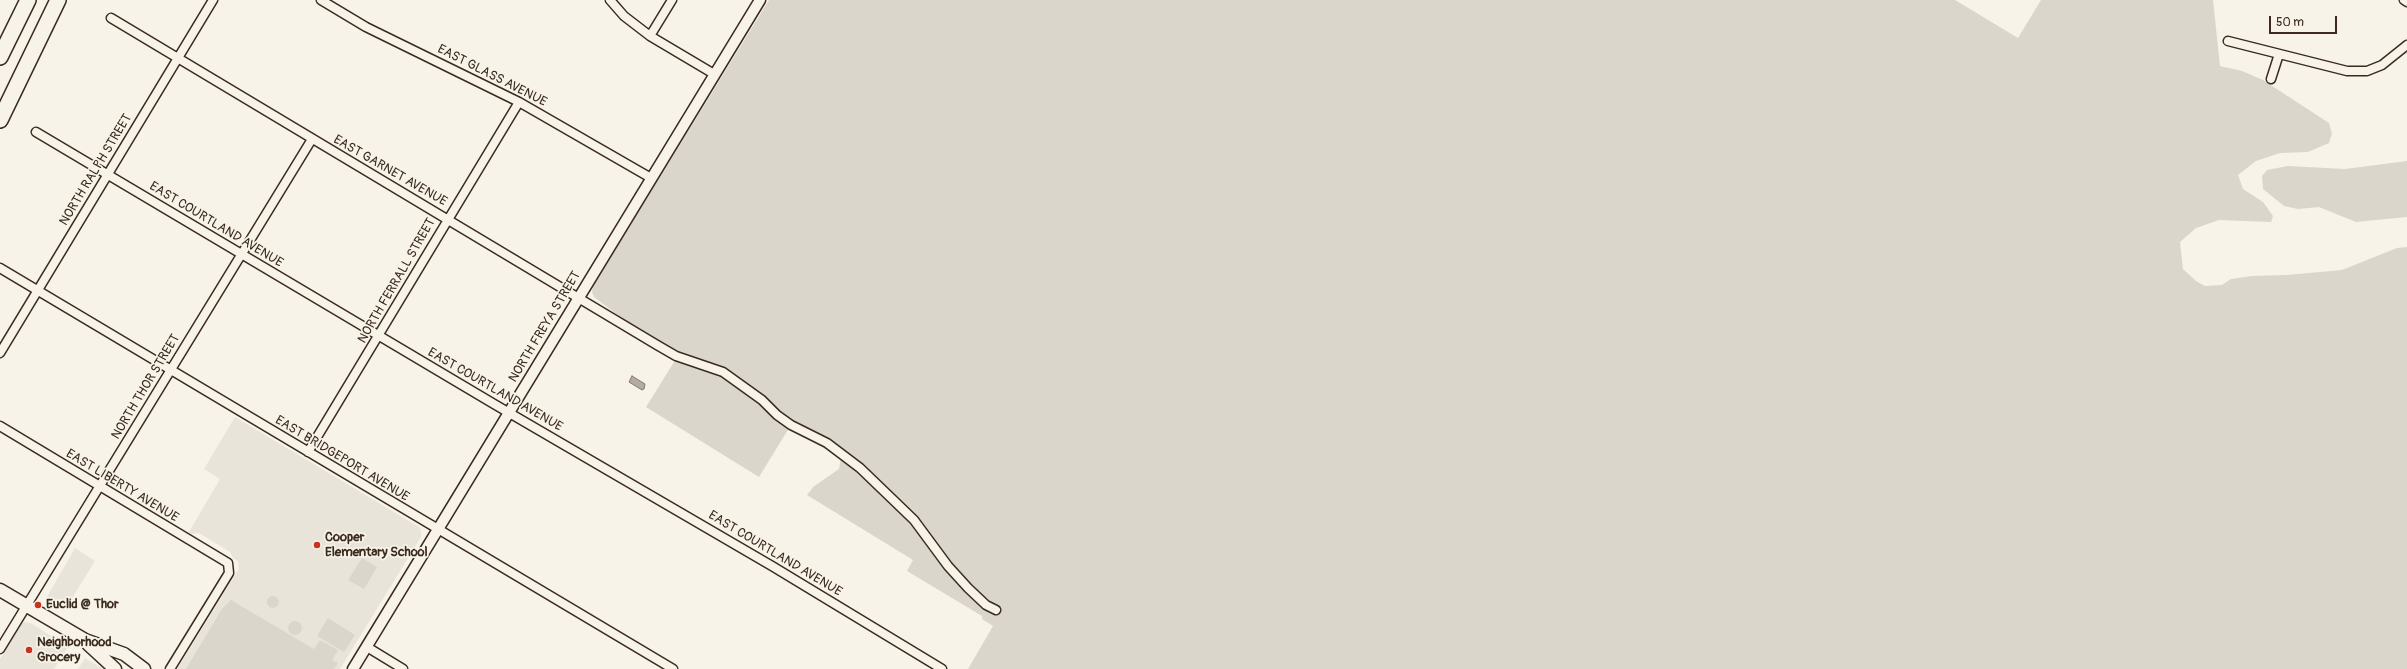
<!DOCTYPE html>
<style>
body{margin:0}
#map{position:relative;width:2407px;height:669px;overflow:hidden;background:#f7f3e8;font-family:Pangolin,sans-serif}
canvas{display:block}
.scale{position:absolute;left:2269px;top:16px;width:68px;height:18px;box-sizing:border-box;border:2px solid #3b2a1e;border-top:0;padding-left:5px;font-size:12px;line-height:14px;white-space:nowrap;color:#3b2a1e;-webkit-text-stroke:3px #f7f3e8;paint-order:stroke}
</style>
<div id="map">
<canvas width="2407" height="669"></canvas>
<div class="scale">50 m</div>
</div>
<script>
const ctx = document.querySelector('canvas').getContext('2d');
ctx.lineJoin = 'round';
function paint(path, color) {
  ctx.fillStyle = color;
  ctx.fill(path, 'evenodd');
}
function shape(rows) {
  const path = new Path2D();
  for (const r of rows) {
    if (r.length === 3) {
      path.moveTo(r[0] + r[2], r[1]);
      path.arc(r[0], r[1], r[2], 0, 2 * Math.PI);
      continue;
    }
    path.moveTo(r[0], r[1]);
    for (let i = 2; i < r.length; i += 2) path.lineTo(r[i], r[i + 1]);
  }
  return path;
}
function trace(path, color, width, dash) {
  ctx.strokeStyle = color;
  ctx.lineWidth = width;
  ctx.lineCap = dash ? 'butt' : 'round';
  ctx.setLineDash(dash || []);
  ctx.stroke(path);
}
function drawText(font, color, halo, rows, align = 'center') {
  ctx.font = font + ' Pangolin,sans-serif';
  ctx.lineWidth = 3.5;
  ctx.setLineDash([]);
  ctx.textBaseline = 'middle';
  ctx.strokeStyle = halo;
  ctx.fillStyle = color;
  for (const [text, x, y, turn = 0] of rows) {
    ctx.save();
    ctx.translate(x, y);
    ctx.rotate((+turn || 0) * Math.PI / 180);
    ctx.textAlign = isNaN(turn) ? turn : align;
    if (halo) ctx.strokeText(text, 0, 0);
    ctx.fillText(text, 0, 0);
    ctx.restore();
  }
}
const built = shape([
 [235,417,419,527,421,530,421,537,340,669,177,669,239,569,238,561,233,558,230,552,199,533,192,534,189,532,220,479,204,469],
 [75,548,95,561,66,608,47,597],
 [24,622,31,623,68,647,54,669,0,669,0,659,21,625],
 [85,658,103,669,78,669]
]);
const green = shape([
 [769,0,1955,0,2018,38,2041,0,2213,0,2220,66,2242,71,2263,80,2329,123,2332,134,2329,143,2308,152,2280,153,2256,161,2238,175,2243,189,2263,202,2273,216,2271,222,2219,220,2196,228,2180,242,2183,269,2196,281,2205,286,2222,285,2231,279,2252,276,2287,275,2342,270,2397,248,2407,247,2407,669,968,669,993,626,982,619,982,616,907,571,913,560,807,495,813,487,839,469,841,458,789,428,759,477,646,407,679,354,623,319,594,297,592,292,593,286],
 [2407,161,2407,217,2356,222,2319,207,2298,209,2284,206,2263,189,2262,176,2267,170,2288,166,2345,169],
 [362,558,377,567,364,589,348,580],
 [273,602,6],
 [231,600,314,649,320,640,338,650,332,660,338,663,334,669,186,669,222,609],
 [328,618,355,635,344,652,317,636],
 [295,628,7]
]);
const water = shape([
 [632,376,645,384,644,389,642,390,629,382,632,376]
]);
const minor = shape([
 [321,0,366,27,519,102,651,178],
 [610,0,624,16,650,36,714,74],
 [2404,0,2407,2],
 [111,18,657,345,676,356,723,372,762,400,777,415,791,425,827,443,860,468,914,520,948,566,968,588,986,605,996,610],
 [650,36,672,0],
 [2228,41,2347,71,2367,71,2382,65,2407,45],
 [2271,79,2279,54],
 [36,132,494,404,772,566,942,669],
 [0,268,673,669],
 [0,353,213,0],
 [0,426,228,563,229,573,170,669],
 [308,452,519,102],
 [367,647,403,669],
 [0,649,312,139]
]);
const tertiary = shape([
 [353,669,760,0]
]);
const secondary = shape([
 [0,590,85,640,124,654,144,669],
 [88,644,115,669]
]);
const motorway = shape([
 [0,57,28,0],
 [0,120,58,0]
]);
const markers = [
 [317,545,4,"#c8321e"],
 [38,605,4,"#c8321e"],
 [29,650,4,"#c8321e"]
];
const streetNames = [
 ["EAST GLASS AVENUE",492,76,27],
 ["NORTH RALPH STREET",96,170,-59],
 ["EAST GARNET AVENUE",390,171,30],
 ["EAST COURTLAND AVENUE",216,225,31],
 ["NORTH FERRALL STREET",397,281,-60],
 ["NORTH FREYA STREET",545,327,-59],
 ["NORTH THOR STREET",146,387,-59],
 ["EAST COURTLAND AVENUE",495,390,30],
 ["EAST BRIDGEPORT AVENUE",342,459,31],
 ["EAST LIBERTY AVENUE",122,486,31],
 ["EAST COURTLAND AVENUE",775,554,31]
];
const poiNames = [
 ["Cooper",325,538],
 ["Elementary School",325,553],
 ["Euclid @ Thor",46,605],
 ["Neighborhood",37,643],
 ["Grocery",37,658]
];
paint(built, '#e9e4d9');
paint(green, '#dbd6cb');
paint(water, '#b4aca0');
trace(water, '#84786c', 1);
trace(minor, '#3b2a1e', 11);
trace(tertiary, '#3b2a1e', 13);
trace(secondary, '#3b2a1e', 15);
trace(motorway, '#3b2a1e', 18);
trace(minor, '#f7f3e8', 8);
trace(tertiary, '#f7f3e8', 10);
trace(secondary, '#f7f3e8', 12);
trace(motorway, '#f7f3e8', 15);
for (const [x, y, r, color] of markers) {
  const dot = new Path2D();
  dot.arc(x, y, r, 0, 2 * Math.PI);
  ctx.fillStyle = color;
  ctx.fill(dot);
  trace(dot, '#f7f3e8', 1.5);
}
drawText('13px', '#3b2a1e', '#f7f3e8', streetNames);
drawText('bold 13px', '#3b2a1e', '#f7f3e8', poiNames, 'left');
</script>
